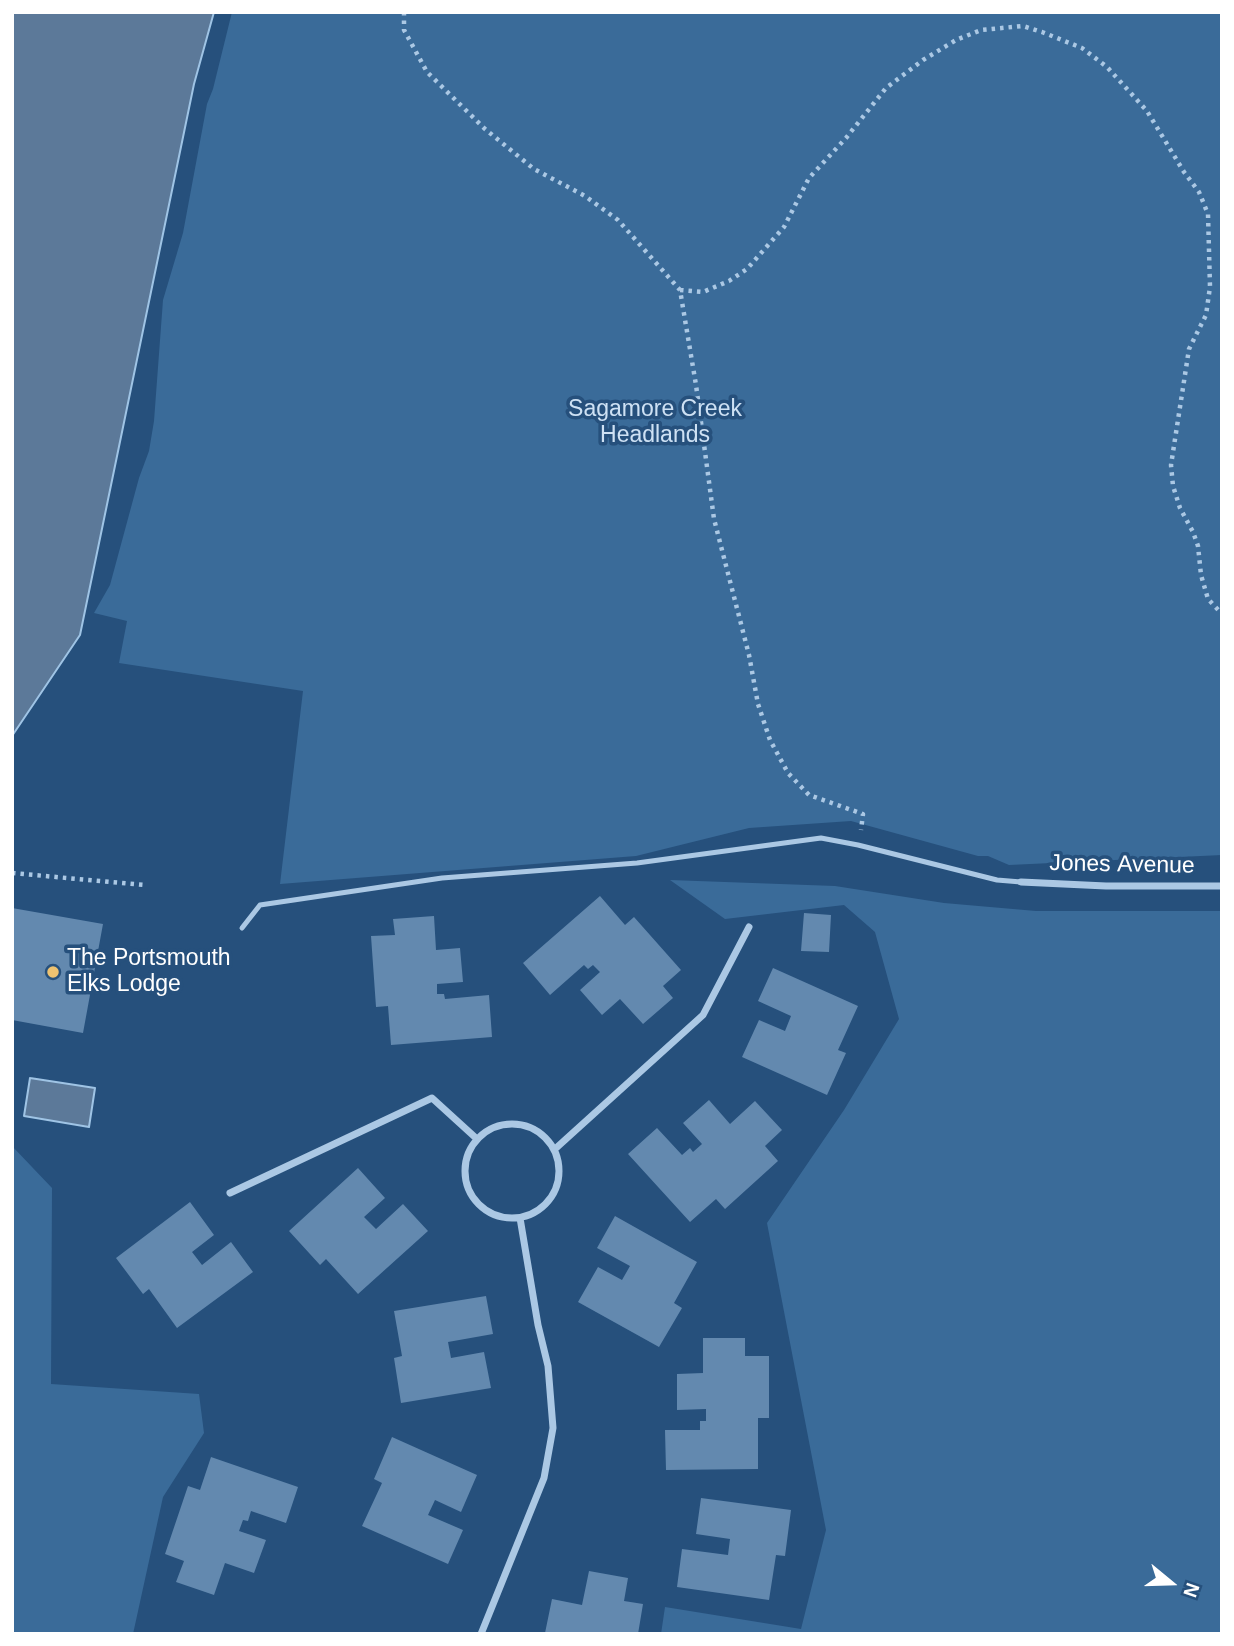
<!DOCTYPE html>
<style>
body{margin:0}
#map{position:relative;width:1234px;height:1646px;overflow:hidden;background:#26507c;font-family:Helvetica,sans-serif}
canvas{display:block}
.frame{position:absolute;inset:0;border:14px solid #fff;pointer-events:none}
.north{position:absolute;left:1136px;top:1548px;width:70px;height:70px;-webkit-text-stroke:5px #26507c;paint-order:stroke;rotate:109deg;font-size:19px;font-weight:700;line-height:28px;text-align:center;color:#fff}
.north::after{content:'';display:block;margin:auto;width:24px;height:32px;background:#fff;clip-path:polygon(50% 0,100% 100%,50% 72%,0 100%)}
</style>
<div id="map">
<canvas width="1234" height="1646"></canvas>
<div class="frame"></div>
<div class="north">N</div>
</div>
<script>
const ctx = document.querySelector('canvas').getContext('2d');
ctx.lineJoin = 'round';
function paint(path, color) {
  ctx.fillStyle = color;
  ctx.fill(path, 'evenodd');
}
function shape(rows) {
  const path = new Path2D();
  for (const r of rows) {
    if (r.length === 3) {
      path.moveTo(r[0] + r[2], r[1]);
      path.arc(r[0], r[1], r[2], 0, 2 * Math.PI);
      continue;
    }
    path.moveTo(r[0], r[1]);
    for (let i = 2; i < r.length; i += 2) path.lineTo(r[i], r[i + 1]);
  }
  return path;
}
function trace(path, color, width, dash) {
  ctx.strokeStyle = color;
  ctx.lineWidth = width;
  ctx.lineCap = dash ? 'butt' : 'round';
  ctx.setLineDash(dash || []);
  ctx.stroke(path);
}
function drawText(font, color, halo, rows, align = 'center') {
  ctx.font = font + ' Helvetica,sans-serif';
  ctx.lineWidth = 7;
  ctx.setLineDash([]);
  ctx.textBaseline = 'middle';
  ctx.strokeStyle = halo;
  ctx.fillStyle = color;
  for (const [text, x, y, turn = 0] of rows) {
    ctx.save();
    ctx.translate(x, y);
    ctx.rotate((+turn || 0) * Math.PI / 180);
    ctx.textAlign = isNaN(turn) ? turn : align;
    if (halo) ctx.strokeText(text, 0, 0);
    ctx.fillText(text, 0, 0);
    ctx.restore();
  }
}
const green = shape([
 [232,12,1222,12,1222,855,1009,865,988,856,978,856,851,821,749,828,636,856,280,884,303,691,119,663,127,621,94,613,110,585,139,478,149,451,154,421,163,300,183,233,207,104,213,89],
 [670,880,835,886,944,903,1036,911,1222,911,1222,1634,661,1634,665,1607,801,1629,826,1530,767,1223,844,1110,899,1019,875,932,844,905,725,919],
 [12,1146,52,1188,51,1384,199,1394,204,1433,163,1497,133,1634,12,1634]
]);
const water = shape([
 [12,12,214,12,194,84,80,635,12,736,12,12],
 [30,1078,95,1088,89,1127,24,1116,30,1078]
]);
const building = shape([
 [600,896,625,925,634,917,681,970,663,986,673,998,643,1024,620,999,602,1015,580,990,600,972,593,965,588,969,584,965,550,995,523,963],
 [12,908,103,924,83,1033,12,1020],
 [804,913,831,915,829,952,801,951],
 [434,916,436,950,460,948,463,982,437,984,437,994,444,994,445,999,489,995,492,1037,391,1045,388,1006,376,1007,371,936,395,935,393,919],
 [773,968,858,1006,838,1050,846,1053,827,1095,742,1057,759,1020,785,1031,791,1016,758,1001],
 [709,1100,730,1124,755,1101,782,1130,765,1146,778,1161,725,1209,716,1199,690,1222,628,1154,657,1128,682,1155,690,1148,693,1152,702,1144,683,1123],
 [358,1168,385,1198,364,1217,376,1229,403,1204,428,1231,358,1294,326,1259,320,1265,289,1231],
 [190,1202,214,1235,192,1252,202,1265,231,1242,253,1272,177,1328,149,1289,143,1294,116,1258],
 [615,1216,697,1262,674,1303,682,1308,659,1347,578,1302,598,1267,622,1280,630,1266,597,1248],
 [486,1296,493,1334,448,1342,451,1358,484,1352,491,1388,401,1403,394,1358,402,1356,394,1311],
 [703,1338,745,1338,745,1356,769,1356,769,1418,758,1418,758,1469,666,1470,665,1430,700,1430,700,1421,706,1421,706,1409,677,1410,677,1374,703,1373],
 [392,1437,477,1475,461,1512,435,1500,428,1515,463,1530,448,1564,362,1526,382,1483,374,1479],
 [211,1457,298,1487,286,1523,251,1511,248,1521,243,1520,239,1531,266,1540,254,1573,225,1563,214,1595,176,1582,184,1561,165,1554,188,1486,200,1490],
 [701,1498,791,1510,785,1556,776,1555,769,1600,677,1587,682,1549,728,1555,730,1539,696,1534],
 [589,1571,628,1578,624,1601,643,1604,638,1634,545,1633,552,1599,582,1605]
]);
const path = shape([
 [404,12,404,30,427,72,485,129,534,169,585,196,618,220,680,290,696,385,714,519,749,655,758,704,770,740,788,773,809,795,863,814,861,830],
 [680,290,703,292,729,281,747,269,784,227,809,178,846,138,886,88,923,60,956,40,981,30,1023,26,1042,32,1082,48,1107,67,1147,111,1184,172,1199,192,1208,214,1210,287,1206,315,1189,349,1171,465,1173,486,1180,508,1193,532,1198,546,1201,575,1208,599,1222,614],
 [12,873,144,885]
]);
const service = shape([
 [242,928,260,905,442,878,637,863,821,838,858,845,997,880,1021,882]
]);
const minor = shape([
 [1021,882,1106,886,1222,886],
 [512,1171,47],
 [555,1149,703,1015,749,927],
 [230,1193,432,1098,477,1139],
 [481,1634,544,1478,553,1428,548,1366,538,1325,520,1218]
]);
const markers = [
 [53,972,7,"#edc271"]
];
const parkNames = [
 ["Sagamore Creek",655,410],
 ["Headlands",655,436]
];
const streetNames = [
 ["Jones Avenue",1122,865,1]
];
const poiNames = [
 ["The Portsmouth",67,959],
 ["Elks Lodge",67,985]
];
paint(green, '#3a6b99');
paint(water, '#5c7999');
trace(water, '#9fc4e5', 2);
paint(building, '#6389af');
trace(path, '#abc8e4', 4.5, [3.5, 5]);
trace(service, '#abc8e4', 5);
trace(minor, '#abc8e4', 7);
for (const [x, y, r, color] of markers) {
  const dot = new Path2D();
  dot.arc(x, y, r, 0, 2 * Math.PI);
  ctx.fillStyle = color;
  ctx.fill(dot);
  trace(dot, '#26507c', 2.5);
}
drawText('23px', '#cee1f4', '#26507c', parkNames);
drawText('23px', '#fff', '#26507c', streetNames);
drawText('23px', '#fff', '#26507c', poiNames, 'left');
</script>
